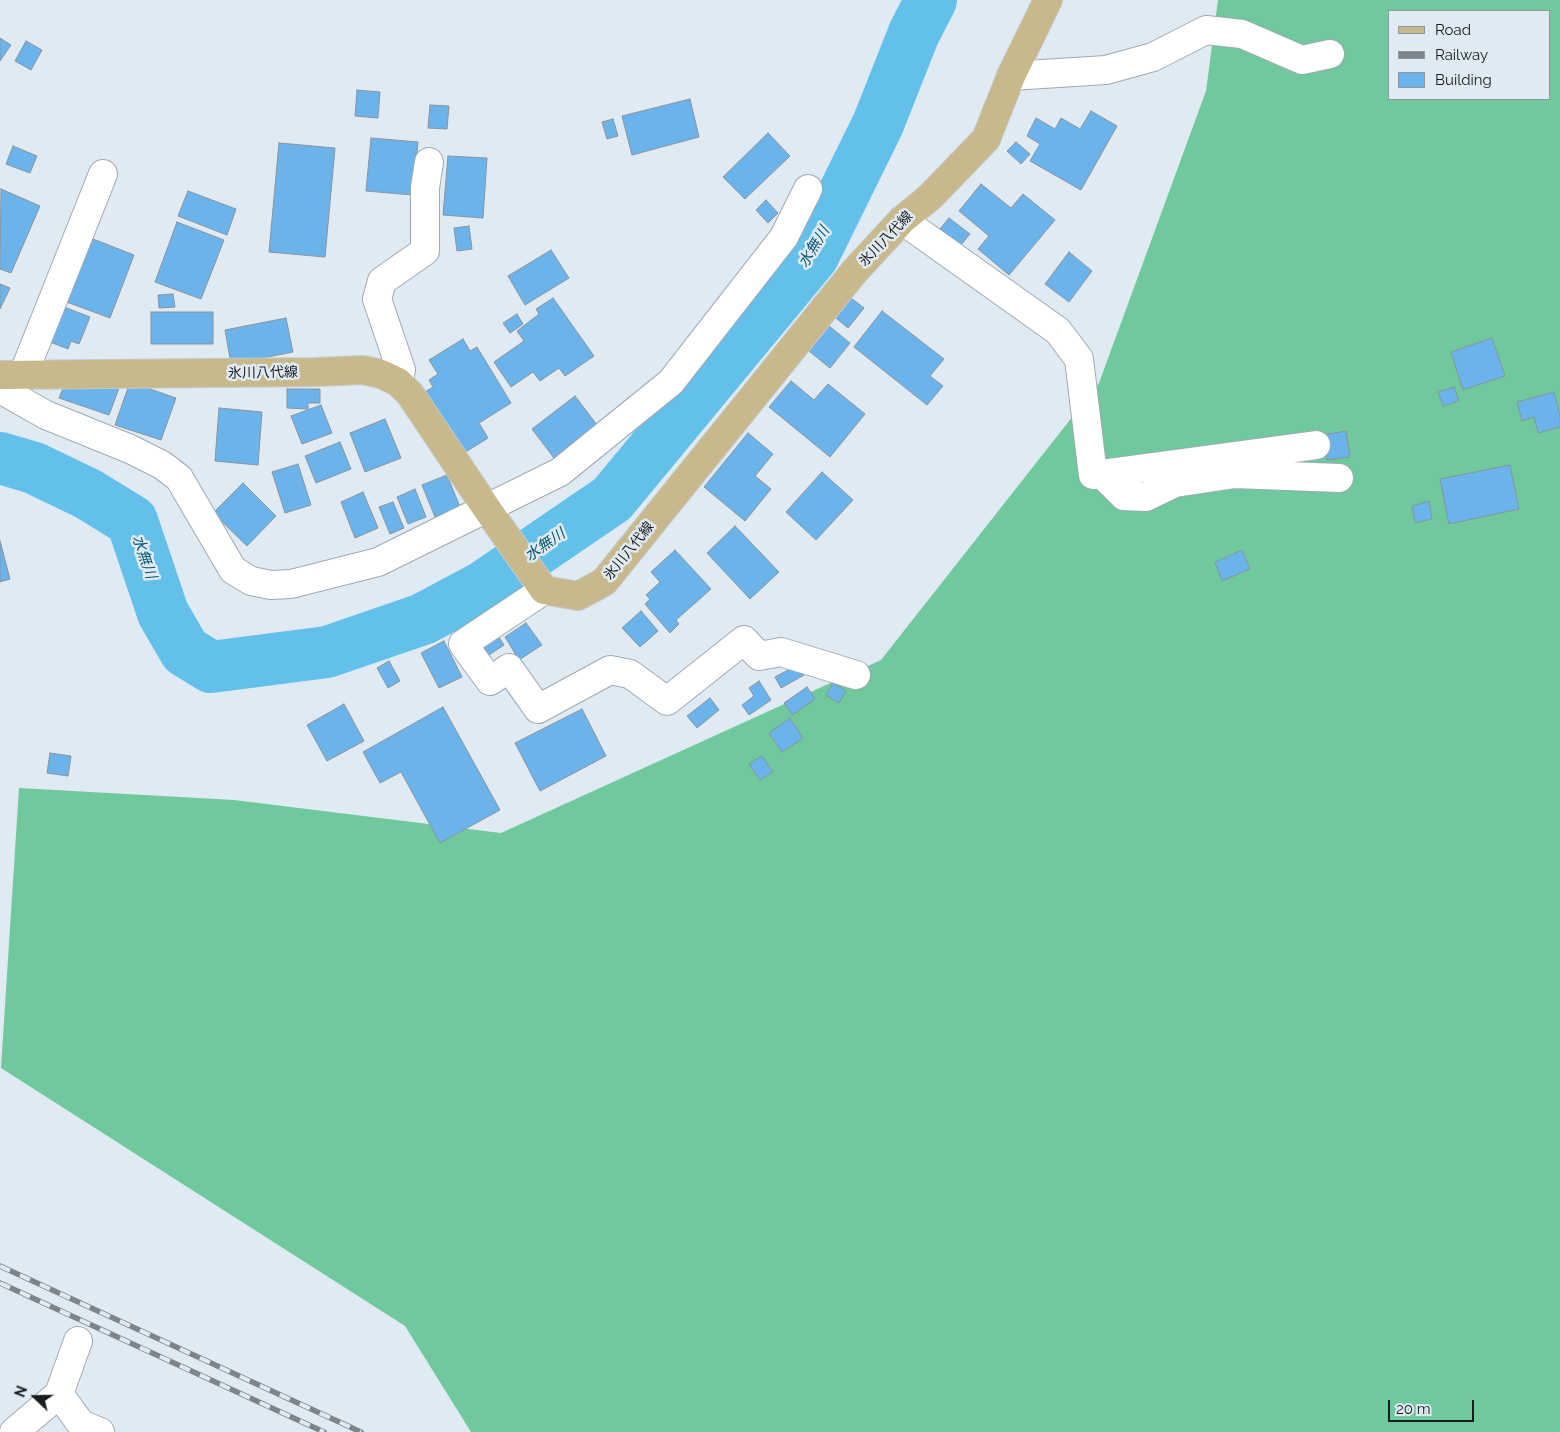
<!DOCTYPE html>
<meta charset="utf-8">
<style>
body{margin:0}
#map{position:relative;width:1560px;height:1432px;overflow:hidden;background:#dfeaf2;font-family:Raleway,sans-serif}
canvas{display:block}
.legend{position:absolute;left:1388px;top:10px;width:162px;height:90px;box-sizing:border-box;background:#dfeaf2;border:1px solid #8f989e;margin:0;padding:6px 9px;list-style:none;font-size:15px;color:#181c1f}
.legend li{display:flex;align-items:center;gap:10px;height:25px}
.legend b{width:25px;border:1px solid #8f989e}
.north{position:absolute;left:10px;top:1372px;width:50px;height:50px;-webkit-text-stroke:4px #dfeaf2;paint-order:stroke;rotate:291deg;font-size:14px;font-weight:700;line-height:20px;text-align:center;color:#181c1f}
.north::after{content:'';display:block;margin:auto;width:18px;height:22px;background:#181c1f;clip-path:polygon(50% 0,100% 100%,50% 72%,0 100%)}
.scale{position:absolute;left:1388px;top:1400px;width:86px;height:22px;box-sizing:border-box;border:2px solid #181c1f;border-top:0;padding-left:6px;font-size:15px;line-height:18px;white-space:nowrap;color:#181c1f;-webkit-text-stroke:4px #dfeaf2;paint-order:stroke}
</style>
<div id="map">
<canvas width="1560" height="1432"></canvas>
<ul class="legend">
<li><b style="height:6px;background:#c7b98b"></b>Road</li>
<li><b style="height:6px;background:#7d848a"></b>Railway</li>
<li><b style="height:14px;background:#6bb4eb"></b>Building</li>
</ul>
<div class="north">N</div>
<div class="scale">20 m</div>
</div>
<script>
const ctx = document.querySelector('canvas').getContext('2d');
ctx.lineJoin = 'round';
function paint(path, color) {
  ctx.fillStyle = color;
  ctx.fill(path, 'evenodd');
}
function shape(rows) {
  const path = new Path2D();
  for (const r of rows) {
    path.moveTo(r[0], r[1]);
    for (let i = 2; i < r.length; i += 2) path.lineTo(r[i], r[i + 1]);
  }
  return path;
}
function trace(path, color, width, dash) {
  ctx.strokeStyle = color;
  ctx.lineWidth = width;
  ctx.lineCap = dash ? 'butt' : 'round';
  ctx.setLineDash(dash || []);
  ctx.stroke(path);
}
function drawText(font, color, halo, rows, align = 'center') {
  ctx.font = font + ' Raleway,"Noto Sans JP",sans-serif';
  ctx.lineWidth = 5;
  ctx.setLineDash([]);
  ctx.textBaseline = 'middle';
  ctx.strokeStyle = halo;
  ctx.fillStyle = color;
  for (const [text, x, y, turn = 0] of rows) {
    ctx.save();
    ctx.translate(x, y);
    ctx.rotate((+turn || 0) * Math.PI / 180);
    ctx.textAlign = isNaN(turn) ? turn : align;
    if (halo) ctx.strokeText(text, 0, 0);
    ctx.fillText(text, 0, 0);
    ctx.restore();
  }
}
const forest = shape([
 [1218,0,1560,0,1560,1432,471,1432,405,1326,1,1068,19,788,234,800,501,833,881,660,1099,383,1206,91],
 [1389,11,1549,11,1549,99,1389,99]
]);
const river = shape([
 [0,458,34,468,88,494,132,521,163,613,185,651,211,667,327,652,423,619,483,587,612,499,813,256,878,124,914,33,931,0]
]);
const building = shape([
 [0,38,11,45,0,61,0,38],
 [26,41,42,50,31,70,15,61,26,41],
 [357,90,380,92,378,118,355,116,357,90],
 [690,99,699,137,632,155,622,116,690,99],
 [430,105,449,106,447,129,428,128,430,105],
 [1091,111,1117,126,1081,190,1030,161,1040,144,1027,136,1036,118,1055,129,1061,118,1080,129,1091,111],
 [613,119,618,136,607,139,602,122,613,119],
 [768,133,790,156,745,199,723,177,768,133],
 [371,138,418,142,413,195,366,191,371,138],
 [1016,142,1030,154,1021,164,1007,151,1016,142],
 [279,143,335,148,325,257,269,252,279,143],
 [13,146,37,156,30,173,6,164,13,146],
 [448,156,487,158,483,218,443,215,448,156],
 [981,184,1011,208,1023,194,1055,220,1009,275,978,249,989,236,959,211,981,184],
 [1,189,40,206,11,273,0,269,1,189],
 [188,191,236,209,227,235,178,216,188,191],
 [766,200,778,213,768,223,756,210,766,200],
 [949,218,970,234,961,245,940,229,949,218],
 [177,222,224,240,201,299,155,282,177,222],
 [469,226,472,249,457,251,454,228,469,226],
 [88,237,134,255,110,318,64,301,88,237],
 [551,250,569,278,525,305,508,276,551,250],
 [1069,252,1092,271,1069,302,1045,284,1069,252],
 [0,284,10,288,0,309,0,284],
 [173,294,175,307,159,308,158,295,173,294],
 [553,298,594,356,565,376,559,368,540,381,533,372,511,387,494,362,524,341,517,331,539,314,536,309,553,298],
 [851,298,864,308,848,328,836,318,851,298],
 [64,307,90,317,79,344,71,341,68,349,50,342,64,307],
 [882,311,944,359,930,376,943,386,927,405,854,347,882,311],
 [151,312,213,312,213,344,151,344,151,312],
 [517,314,523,324,510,333,503,323,517,314],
 [286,318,293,352,231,364,225,330,286,318],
 [829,326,850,343,830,368,809,351,829,326],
 [1492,338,1505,376,1463,390,1451,352,1492,338],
 [463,339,470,351,477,347,511,403,479,423,488,438,456,458,425,392,433,387,429,380,438,374,429,360,463,339],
 [100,380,119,388,109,415,59,398,64,386,75,390,78,381,100,380],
 [791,381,814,400,828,384,865,414,830,457,769,407,791,381],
 [130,382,176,398,161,440,115,425,130,382],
 [1454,387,1459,401,1443,406,1438,392,1454,387],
 [287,389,320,389,320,403,308,403,308,409,287,408,287,389],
 [1554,392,1560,415,1560,427,1538,433,1534,417,1522,421,1517,402,1554,392],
 [575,396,597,425,554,458,532,429,575,396],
 [321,405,332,433,302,444,291,416,321,405],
 [219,408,262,412,258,465,215,461,219,408],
 [385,419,401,458,365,472,350,433,385,419],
 [1346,431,1350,457,1327,460,1323,435,1346,431],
 [748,433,773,454,755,476,771,489,745,521,704,487,748,433],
 [340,442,351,469,316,483,305,456,340,442],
 [298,464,311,505,285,513,272,472,298,464],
 [1510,465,1519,509,1449,524,1440,479,1510,465],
 [822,472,853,500,816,540,786,512,822,472],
 [447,475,460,507,435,517,422,485,447,475],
 [243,483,276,516,247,546,213,513,243,483],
 [415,489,426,517,408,524,397,497,415,489],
 [363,492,378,528,355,538,341,502,363,492],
 [1429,501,1432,519,1415,523,1412,506,1429,501],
 [393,502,404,528,390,534,379,507,393,502],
 [735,526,779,572,750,599,707,553,735,526],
 [0,541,10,579,0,582,0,541],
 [675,550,711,589,676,620,679,624,670,633,645,604,650,599,646,595,660,582,651,572,675,550],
 [1242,550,1250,569,1222,581,1215,562,1242,550],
 [641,611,658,631,640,647,622,628,641,611],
 [526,623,542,645,519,660,505,637,526,623],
 [495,631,504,645,489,655,480,642,495,631],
 [444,641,462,677,439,688,421,653,444,641],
 [389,661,400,681,388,688,377,668,389,661],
 [801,663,806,674,781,688,775,677,801,663],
 [759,681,771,700,749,715,742,705,754,696,749,688,759,681],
 [833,683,846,691,839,703,826,695,833,683],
 [807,687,815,699,792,715,784,703,807,687],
 [710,698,719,710,697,728,687,716,710,698],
 [344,704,364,741,327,761,307,725,344,704],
 [443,707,500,810,440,843,401,772,380,783,363,752,443,707],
 [582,709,606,756,540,791,515,743,582,709],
 [790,718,803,738,782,752,769,733,790,718],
 [50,753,71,756,68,776,47,773,50,753],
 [762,756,773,772,760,780,749,764,762,756]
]);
const minor = shape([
 [1011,76,1106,70,1153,57,1206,30,1242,34,1302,60,1330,54],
 [902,220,1058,331,1079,359,1093,475,1316,445],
 [23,375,103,174],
 [398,382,401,370,377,299,382,281,425,251,425,188,429,162],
 [0,389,46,415,130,449,162,465,179,478,233,570,251,581,271,585,291,584,378,562,560,472,671,382,784,237,808,189],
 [1102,474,1124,496,1146,497,1175,483,1235,474,1339,478],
 [544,590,463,644,490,681,509,668,538,709,610,670,630,674,667,701,744,640,759,656,781,652,856,675],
 [59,1394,81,1424,100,1432],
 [14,1432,59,1394,78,1341]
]);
const major = shape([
 [0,375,318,372,363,370,381,374,398,382,410,394,487,509,544,590,578,596,604,582,854,272,902,220,930,197,986,139,1011,76,1048,0]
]);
const rail = shape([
 [0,1266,361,1432],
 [0,1283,324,1432]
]);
const streetNames = [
 ["氷川八代線",886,239,-46],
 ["氷川八代線",263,373,-1],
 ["氷川八代線",629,551,-51]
];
const waterNames = [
 ["水無川",814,247,-59],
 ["水無川",545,545,-35],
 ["水無川",144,557,71]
];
paint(forest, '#6fc99d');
trace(river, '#62c0ea', 52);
paint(building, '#6bb4eb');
trace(building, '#8a939b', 1);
trace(minor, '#a0aab2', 30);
trace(major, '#c8c9c9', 30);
trace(minor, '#fff', 28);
trace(major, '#c7b98b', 28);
trace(rail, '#7d848a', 5.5);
trace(rail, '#dfeaf2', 4, [11]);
drawText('14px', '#181c1f', '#dfeaf2', streetNames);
drawText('italic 15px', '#045672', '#dfeaf2', waterNames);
</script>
